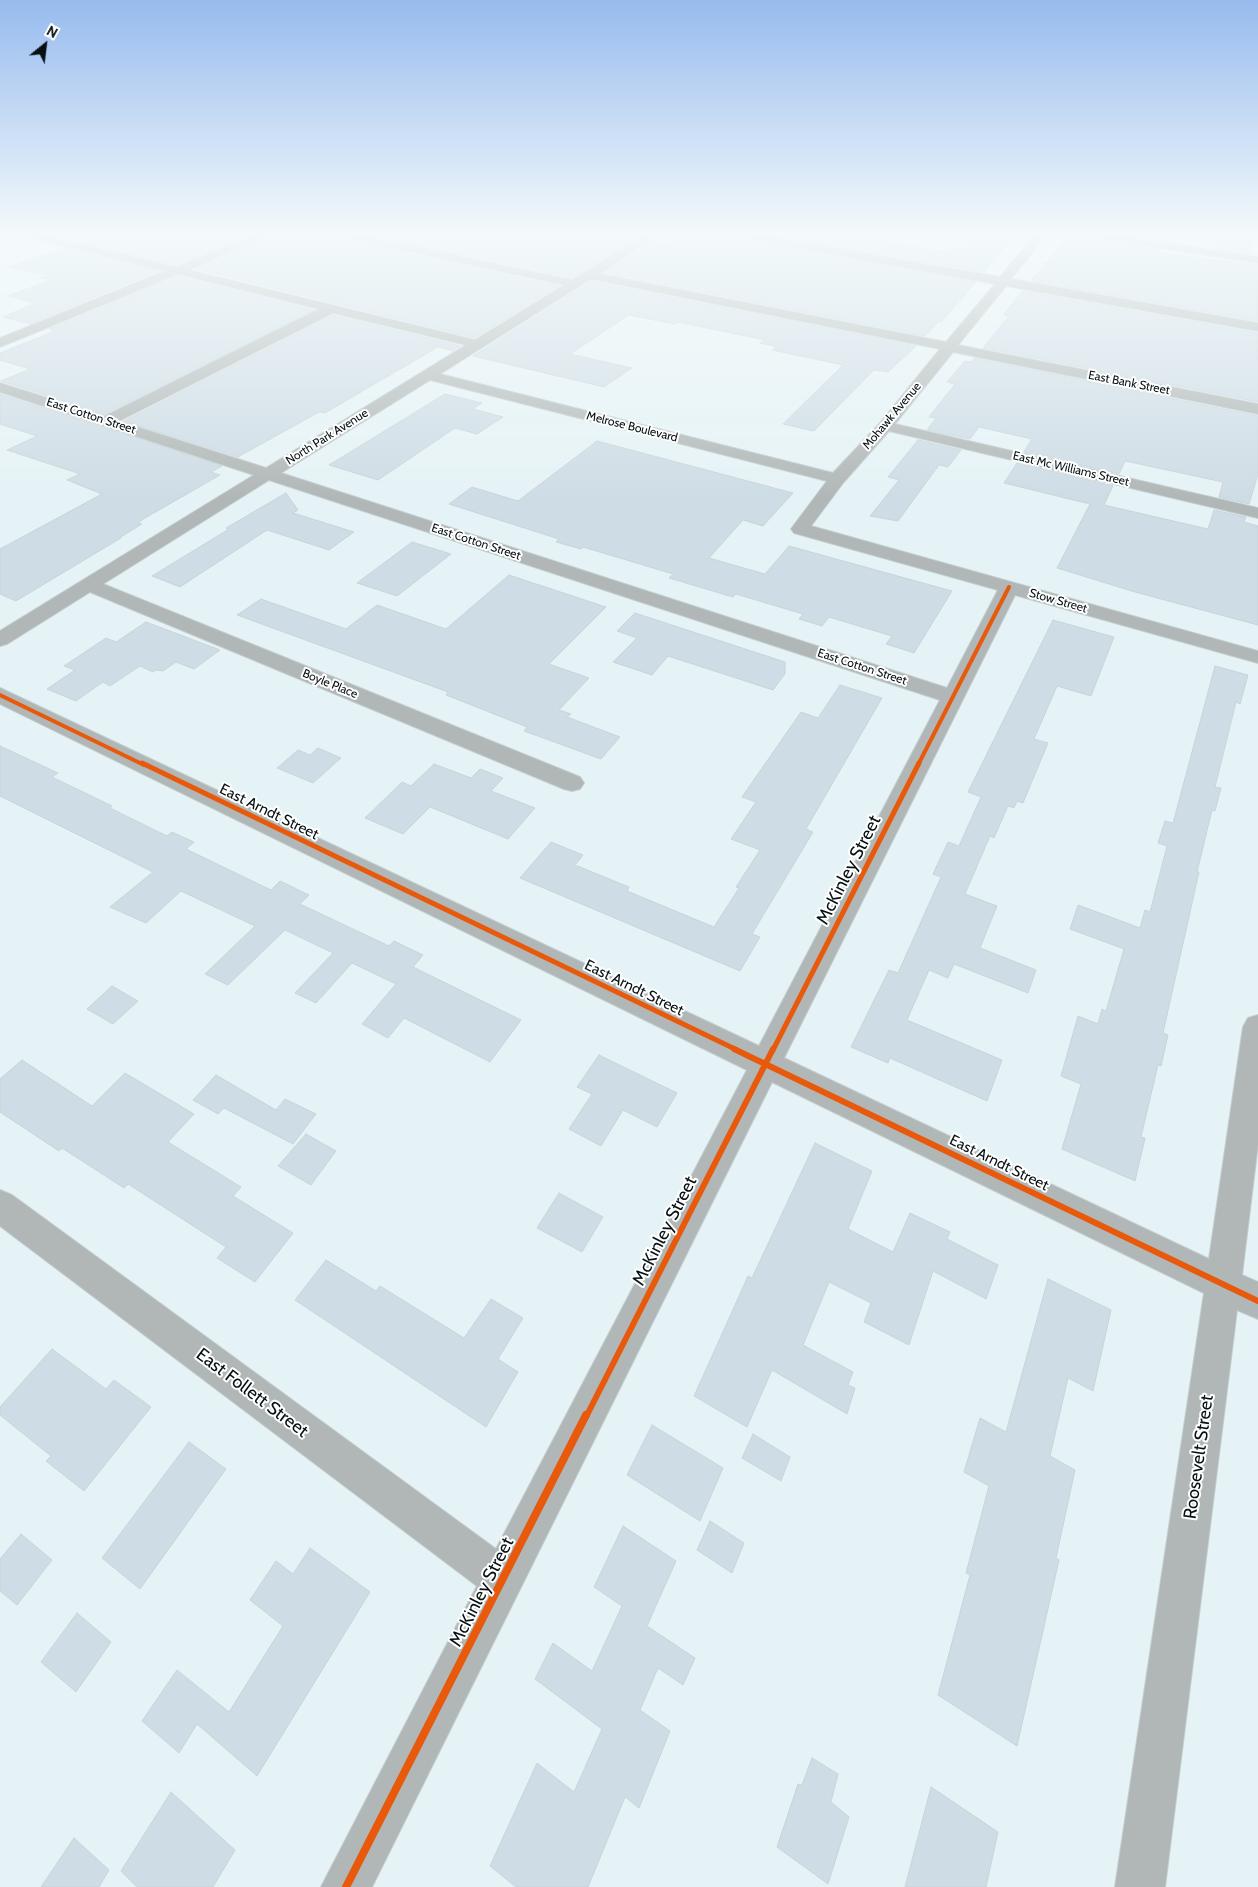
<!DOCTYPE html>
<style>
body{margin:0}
#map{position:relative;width:1258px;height:1887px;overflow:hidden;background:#e6f3f6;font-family:Cabin,sans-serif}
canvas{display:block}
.north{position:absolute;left:20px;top:20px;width:50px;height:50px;-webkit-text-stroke:4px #fff;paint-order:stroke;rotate:29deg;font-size:14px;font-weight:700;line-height:20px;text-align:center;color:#061013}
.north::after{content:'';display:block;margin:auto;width:18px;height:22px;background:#061013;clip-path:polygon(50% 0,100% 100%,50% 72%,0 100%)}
</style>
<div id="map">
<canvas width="1258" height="1887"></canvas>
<div class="north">N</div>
</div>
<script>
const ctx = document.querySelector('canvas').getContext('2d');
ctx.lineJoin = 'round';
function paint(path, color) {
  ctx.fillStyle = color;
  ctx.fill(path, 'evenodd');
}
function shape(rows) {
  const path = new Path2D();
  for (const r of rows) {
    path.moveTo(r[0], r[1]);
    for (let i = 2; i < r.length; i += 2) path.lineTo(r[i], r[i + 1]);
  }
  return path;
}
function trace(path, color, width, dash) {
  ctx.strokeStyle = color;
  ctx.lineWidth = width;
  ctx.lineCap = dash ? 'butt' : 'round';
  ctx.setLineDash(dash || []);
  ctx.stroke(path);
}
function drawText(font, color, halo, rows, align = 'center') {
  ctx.font = font + ' Cabin,sans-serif';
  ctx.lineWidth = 4;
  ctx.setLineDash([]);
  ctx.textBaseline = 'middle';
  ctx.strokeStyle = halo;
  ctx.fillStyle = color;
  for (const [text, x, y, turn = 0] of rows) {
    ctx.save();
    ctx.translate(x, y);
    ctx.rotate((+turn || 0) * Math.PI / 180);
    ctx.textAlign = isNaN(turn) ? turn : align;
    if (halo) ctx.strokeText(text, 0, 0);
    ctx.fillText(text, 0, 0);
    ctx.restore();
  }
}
const building = shape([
 [110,234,251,234,176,265,85,243,110,234],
 [273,234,335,234,342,239,559,286,475,338,195,269,273,234],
 [366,234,609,234,636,239,572,278,366,234],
 [684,234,730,234,738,239,976,282,942,321,939,321,925,336,605,273,652,242,667,244,684,234],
 [768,234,868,234,863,238,944,252,950,247,963,249,978,234,1017,234,984,272,768,234],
 [1070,234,1082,234,1090,239,1161,250,1159,253,1258,265,1258,321,1031,281,1070,234],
 [1123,234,1171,234,1166,241,1123,234],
 [1218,237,1255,242,1250,254,1213,248,1218,237],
 [68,249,159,271,30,324,3,317,36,303,8,296,51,280,41,278,48,275,9,267,57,250,68,249],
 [178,276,314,310,105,414,1,381,30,369,0,360,0,353,55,331,49,329,178,276],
 [591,281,916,346,888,372,874,370,814,431,783,424,843,365,772,350,777,347,760,343,765,340,678,322,675,324,629,315,570,354,632,368,604,387,473,356,591,281],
 [1023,291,1258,333,1258,402,983,348,1009,316,1003,315,1023,291],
 [333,315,461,346,453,351,438,347,325,413,319,412,238,457,124,421,333,315],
 [974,358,1258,416,1258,474,1249,504,1219,497,1223,482,1125,461,1119,474,1024,452,1032,439,979,427,970,439,927,430,936,418,929,417,955,384,947,382,965,361,971,362,974,358],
 [0,394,222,466,211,472,220,475,145,518,138,523,142,524,119,538,121,538,16,601,0,594,0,549,102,494,67,480,80,474,7,450,37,436,0,424,0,394],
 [445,394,482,403,473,409,503,417,477,434,455,428,378,480,329,465,445,394],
 [918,440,961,450,948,467,939,465,898,521,870,516,899,480,888,477,918,440],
 [597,441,793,493,763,526,743,520,709,558,765,574,789,546,952,591,914,653,886,644,892,636,829,617,822,626,799,619,803,614,736,594,733,597,669,578,673,574,583,547,581,549,556,542,559,539,449,504,472,487,518,501,597,441],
 [1017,463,1113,486,1104,505,1208,529,1214,510,1246,517,1244,522,1258,526,1258,625,1135,592,1057,568,1090,504,1004,483,1017,463],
 [286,493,298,510,293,513,354,532,329,550,267,530,180,587,152,576,229,529,226,528,286,493],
 [412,542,451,554,397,596,357,583,412,542],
 [509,575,606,607,549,664,589,678,559,710,571,714,567,717,620,737,601,759,524,731,527,727,446,695,448,692,237,615,261,599,346,629,377,605,446,629,509,575],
 [635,613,785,662,785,674,773,690,668,656,652,675,613,662,637,638,617,631,635,613],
 [1053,620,1114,637,1091,696,1057,686,1034,739,1048,743,1023,803,1017,801,1014,808,1008,806,994,838,990,836,965,894,997,906,980,948,1036,970,1028,993,954,964,948,978,929,970,907,1020,1002,1060,987,1101,890,1058,888,1063,851,1047,889,970,898,973,941,877,933,874,948,842,959,846,981,797,968,792,1053,620],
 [146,622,220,650,194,669,176,662,163,671,156,670,153,672,140,666,110,686,103,682,76,701,47,689,75,670,64,666,106,638,116,642,146,622],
 [1215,666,1248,675,1240,704,1236,702,1215,787,1221,788,1215,811,1212,810,1197,872,1199,872,1163,1033,1168,1035,1161,1066,1158,1065,1141,1137,1145,1138,1135,1181,1062,1149,1081,1084,1061,1076,1078,1016,1098,1024,1102,1009,1106,1011,1124,949,1070,929,1078,905,1140,928,1145,910,1150,912,1167,846,1158,843,1165,821,1173,823,1215,666],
 [840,685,882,698,806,829,813,832,752,934,760,937,740,971,520,878,551,842,583,855,575,865,629,887,627,891,714,927,739,888,736,887,760,850,731,839,756,802,742,797,801,712,818,718,840,685],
 [0,746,58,773,52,777,112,806,110,808,167,836,172,832,194,842,186,849,271,890,280,881,309,895,300,904,389,946,394,941,423,955,413,967,521,1020,490,1062,404,1018,388,1038,362,1024,396,984,352,963,316,1003,295,993,333,953,285,930,228,985,205,974,255,926,181,891,146,923,110,907,153,872,0,796,0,746],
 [318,748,341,758,313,783,277,768,298,750,310,755,318,748],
 [434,764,471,778,480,769,503,778,491,791,535,808,508,839,430,807,403,834,365,818,402,782,411,786,434,764],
 [112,986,138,1001,113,1024,87,1009,112,986],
 [599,1055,677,1093,657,1127,623,1110,601,1146,569,1129,592,1094,577,1087,599,1055],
 [22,1060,92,1106,125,1073,194,1114,168,1142,241,1187,233,1196,293,1233,255,1282,217,1258,226,1247,128,1184,124,1188,62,1148,59,1151,0,1112,0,1079,22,1060],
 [216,1075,276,1110,285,1099,316,1114,293,1144,224,1108,218,1114,193,1100,216,1075],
 [306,1134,336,1151,311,1185,278,1166,306,1134],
 [815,1143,872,1171,848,1229,893,1252,910,1213,950,1232,947,1239,998,1265,986,1299,933,1271,909,1345,864,1322,871,1303,829,1282,803,1345,853,1372,848,1385,855,1388,847,1414,772,1370,747,1427,694,1396,748,1276,752,1278,815,1143],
 [559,1193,603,1217,582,1252,537,1228,559,1193],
 [326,1260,376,1291,380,1286,464,1338,491,1299,523,1318,498,1359,518,1372,486,1427,295,1300,326,1260],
 [1048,1279,1111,1310,1093,1391,1068,1378,1050,1456,1075,1470,1056,1558,1059,1560,1017,1746,938,1695,970,1575,966,1573,989,1486,964,1472,980,1418,1006,1432,1048,1279],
 [52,1349,106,1389,114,1380,151,1407,84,1491,46,1461,51,1456,0,1415,0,1407,52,1349],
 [652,1425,723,1468,700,1521,627,1475,652,1425],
 [753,1434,790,1457,781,1481,742,1458,753,1434],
 [189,1442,226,1469,140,1589,102,1558,189,1442],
 [710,1521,744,1543,732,1573,697,1550,710,1521],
 [623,1526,676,1561,647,1626,695,1658,683,1685,658,1668,640,1710,670,1731,639,1808,625,1797,588,1887,516,1887,490,1866,537,1763,574,1792,602,1729,535,1679,553,1643,592,1671,622,1606,594,1587,623,1526],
 [21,1534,52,1560,17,1605,0,1591,0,1559,21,1534],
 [310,1548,370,1592,257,1776,197,1724,179,1753,142,1721,177,1670,229,1712,283,1626,250,1600,276,1561,293,1574,310,1548],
 [77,1613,111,1642,76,1692,41,1662,77,1613],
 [812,1758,838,1774,831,1802,849,1817,828,1884,777,1847,798,1784,802,1785,812,1758],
 [931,1787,998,1832,986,1887,905,1887,931,1787],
 [171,1792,235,1850,213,1887,137,1887,121,1871,171,1792],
 [74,1838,109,1870,99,1887,41,1887,74,1838]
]);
const street = shape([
 [0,234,15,234,0,240,0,234],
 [22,234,41,234,176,267,256,234,271,234,189,270,475,340,564,285,342,237,337,234,357,234,572,280,647,234,660,234,600,274,946,342,995,284,738,237,732,234,757,234,1000,277,1036,234,1047,234,1011,279,1258,323,1258,331,1006,286,958,345,1258,404,1258,414,953,352,895,424,1258,508,1258,518,889,431,843,483,811,526,1258,651,1258,663,1015,595,784,1058,1209,1259,1243,1027,1248,1018,1258,1015,1258,1144,1242,1275,1258,1282,1258,1319,1237,1310,1165,1887,1115,1887,1204,1293,772,1082,372,1887,321,1887,477,1586,0,1226,0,1190,12,1195,496,1549,747,1070,0,704,0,688,759,1046,940,700,269,480,103,584,580,777,584,783,580,789,572,791,564,789,90,592,7,644,0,646,0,631,254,475,0,392,0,383,105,416,319,309,178,274,0,347,0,338,165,271,23,236,22,234],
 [591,279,940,349,880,423,833,473,440,374,591,279],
 [333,313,466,345,266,468,119,421,333,313],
 [430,380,827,481,791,529,794,533,998,590,947,688,281,473,430,380],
 [1084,234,1111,234,1258,257,1258,263,1090,237,1084,234]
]);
const cyclewayFar3 = shape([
 [0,695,144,765],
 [918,765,1009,587]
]);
const cyclewayFar2 = shape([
 [142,763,737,1050],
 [773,1050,919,763]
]);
const cyclewayFar1 = shape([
 [734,1049,1258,1301],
 [586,1417,773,1049]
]);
const cycleway = shape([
 [346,1887,586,1415]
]);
const farStreetnames = [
 ["East Bank Street",1129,383,11],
 ["East Cotton Street",91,416,18],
 ["Mohawk Avenue",892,416,-50],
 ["Melrose Boulevard",632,427,14],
 ["North Park Avenue",327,437,-32],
 ["East Mc Williams Street",1071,469,13],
 ["East Cotton Street",476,542,18],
 ["Stow Street",1058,601,16],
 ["East Cotton Street",862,667,18],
 ["Boyle Place",330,684,22]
];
const streetNames = [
 ["East Arndt Street",269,812,26],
 ["East Arndt Street",634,988,26],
 ["East Arndt Street",999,1163,26]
];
const nearStreetnames = [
 ["McKinley Street",849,870,-63],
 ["McKinley Street",665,1231,-63],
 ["East Follett Street",252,1393,37],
 ["Roosevelt Street",1199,1457,-82],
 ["McKinley Street",482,1592,-63]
];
paint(building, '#cedce5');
trace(building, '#c9d3d7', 1);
trace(street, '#c4ced0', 2);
paint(street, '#b0b7b6');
trace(cyclewayFar3, '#e8590c', 4);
trace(cyclewayFar2, '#e8590c', 5);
trace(cyclewayFar1, '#e8590c', 6);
trace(cycleway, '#e8590c', 8);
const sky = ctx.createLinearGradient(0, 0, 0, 498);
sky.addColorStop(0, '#97bbee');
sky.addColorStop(0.47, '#f4fafb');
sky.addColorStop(1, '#f4fafb00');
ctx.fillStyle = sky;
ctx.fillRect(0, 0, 1258, 498);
drawText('12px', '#061013', '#fff', farStreetnames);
drawText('15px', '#061013', '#fff', streetNames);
drawText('18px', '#061013', '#fff', nearStreetnames);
</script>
